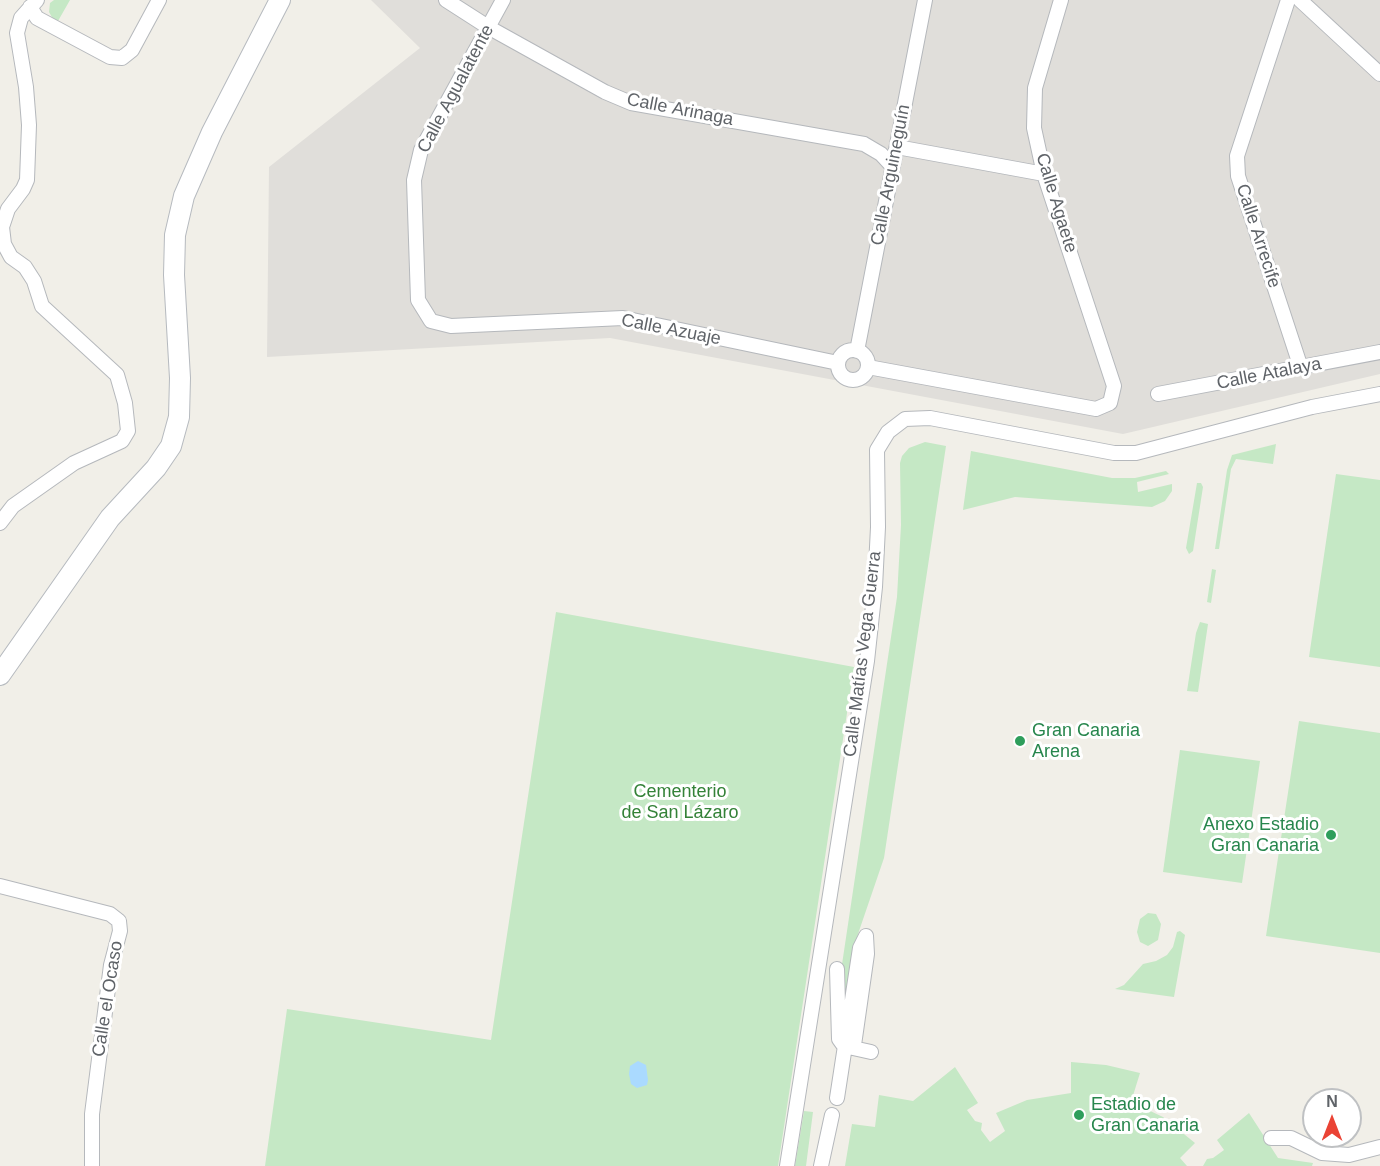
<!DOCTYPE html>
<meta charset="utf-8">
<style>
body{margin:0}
#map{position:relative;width:1380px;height:1166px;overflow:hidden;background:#f1efe8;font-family:Arial,sans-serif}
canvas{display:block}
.north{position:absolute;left:1302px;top:1088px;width:60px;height:60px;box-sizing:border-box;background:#fff;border:2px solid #bfc1c3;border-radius:50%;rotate:0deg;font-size:16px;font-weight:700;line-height:24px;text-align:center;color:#5f6368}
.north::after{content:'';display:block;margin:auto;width:21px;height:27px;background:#ea4335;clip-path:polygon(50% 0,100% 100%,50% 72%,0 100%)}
</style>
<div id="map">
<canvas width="1380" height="1166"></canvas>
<div class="north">N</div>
</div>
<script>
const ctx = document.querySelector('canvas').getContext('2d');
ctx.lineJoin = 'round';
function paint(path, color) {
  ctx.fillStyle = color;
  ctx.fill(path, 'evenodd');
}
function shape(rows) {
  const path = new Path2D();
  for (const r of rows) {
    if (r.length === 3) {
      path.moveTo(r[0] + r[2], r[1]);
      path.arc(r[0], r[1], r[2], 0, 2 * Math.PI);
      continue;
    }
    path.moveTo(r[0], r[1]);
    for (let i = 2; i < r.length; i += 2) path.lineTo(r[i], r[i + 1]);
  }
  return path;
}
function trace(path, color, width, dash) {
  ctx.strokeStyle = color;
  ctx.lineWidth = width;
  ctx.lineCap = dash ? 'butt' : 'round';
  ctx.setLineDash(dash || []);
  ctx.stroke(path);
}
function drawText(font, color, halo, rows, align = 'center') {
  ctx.font = font + ' Arial,sans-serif';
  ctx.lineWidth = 6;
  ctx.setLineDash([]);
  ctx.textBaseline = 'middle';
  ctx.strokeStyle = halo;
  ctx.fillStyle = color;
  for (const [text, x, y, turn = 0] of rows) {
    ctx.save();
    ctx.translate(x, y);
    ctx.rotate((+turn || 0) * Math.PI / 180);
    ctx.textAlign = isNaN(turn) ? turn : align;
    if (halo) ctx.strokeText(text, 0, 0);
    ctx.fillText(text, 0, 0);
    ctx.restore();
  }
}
const industrial = shape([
 [371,0,1380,0,1380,374,1123,434,610,338,267,357,269,167,420,48]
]);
const green = shape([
 [54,0,70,0,58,21,53,19,49,12,50,3],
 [925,442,946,446,884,858,858,934,846,1019,841,971,897,597,901,525,900,463,902,456,909,448],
 [1276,444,1273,464,1236,459,1231,469,1219,549,1215,549,1227,470,1232,455],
 [971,451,1112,478,1135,478,1166,471,1169,474,1137,482,1138,492,1172,484,1172,491,1165,501,1152,507,1015,497,963,510],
 [1336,474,1380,480,1380,667,1309,657],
 [1197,483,1201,483,1203,487,1193,551,1189,554,1186,548],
 [1212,569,1216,570,1211,603,1207,602],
 [556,612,854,667,778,1166,265,1166,287,1009,491,1040],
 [1200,622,1208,624,1198,692,1187,691,1196,633],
 [1299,721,1380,733,1380,953,1266,936],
 [1180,750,1260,761,1242,883,1163,872],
 [1148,913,1156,914,1161,924,1158,940,1148,946,1140,942,1137,932,1140,919],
 [1180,931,1185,935,1174,997,1115,989,1124,985,1143,964,1156,961,1167,955,1173,947,1177,932],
 [1071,1062,1106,1065,1140,1073,1131,1102,1163,1117,1195,1143,1180,1158,1187,1166,845,1166,852,1124,875,1127,879,1095,913,1101,955,1067,978,1103,967,1110,975,1121,982,1123,981,1130,990,1142,1005,1131,996,1113,1027,1100,1071,1093],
 [804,1111,813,1112,806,1166,795,1166],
 [1249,1113,1278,1158,1313,1163,1312,1166,1203,1166,1207,1159,1213,1158,1224,1150,1217,1140]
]);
const water = shape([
 [638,1061,646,1065,648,1080,647,1085,637,1088,631,1084,629,1074,630,1066]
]);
const street = shape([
 [446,0,488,27,605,92,631,103,864,144,881,154,893,167],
 [503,0,421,150,414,180,418,300,431,321,451,326,623,318,838,363],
 [1288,0,1237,156,1238,176,1301,368],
 [1300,0,1380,74],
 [30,7,37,18,110,57,122,58,132,50,159,0],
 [897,147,1044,174],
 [853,365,15],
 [857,351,925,0],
 [868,367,1096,409,1110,403,1114,386,1044,174,1034,128,1035,88,1061,0],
 [1158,394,1380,352],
 [0,523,13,506,74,463,122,441,128,431,125,403,117,375,42,306,34,281,25,267,11,257,4,244,2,227,8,209,23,189,27,180,29,125,26,87,17,33,21,18,37,0],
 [0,886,110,914,119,921,120,931,111,965,92,1114,92,1166],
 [837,969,839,1039,844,1046,871,1052],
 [837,1098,860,948,866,936,867,954,854,1045],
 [1271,1138,1291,1138,1322,1153,1349,1155,1380,1147],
 [787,1166,867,661,875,587,878,527,877,450,888,432,905,419,930,418,1114,453,1136,453,1312,407,1380,394],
 [821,1166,832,1115]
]);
const secondary = shape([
 [0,675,110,518,156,468,171,446,179,417,180,378,174,275,175,235,184,196,212,132,280,0]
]);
const markers = [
 [1020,741,6,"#2e9e5b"],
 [1331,835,6,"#2e9e5b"],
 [1079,1115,6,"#2e9e5b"]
];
const streetNames = [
 ["Calle Agualatente",456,89,-62],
 ["Calle Arinaga",680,110,11],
 ["Calle Arguineguín",891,175,-79],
 ["Calle Agaete",1056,203,73],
 ["Calle Arrecife",1258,236,72],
 ["Calle Azuaje",671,330,11],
 ["Calle Atalaya",1269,374,-11],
 ["Calle Matías Vega Guerra",863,654,-83],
 ["Calle el Ocaso",108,999,-81]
];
const leisureNames = [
 ["Gran Canaria",1032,731],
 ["Arena",1032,752],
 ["Anexo Estadio",1319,825,"right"],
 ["Gran Canaria",1319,846,"right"],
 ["Estadio de",1091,1105],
 ["Gran Canaria",1091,1126]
];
const parkNames = [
 ["Cementerio",680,792],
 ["de San Lázaro",680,813]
];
paint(industrial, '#e0deda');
paint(green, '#c5e8c5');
paint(water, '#aadaff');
trace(street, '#b5b8bc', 16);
trace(secondary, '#b6babf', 22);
trace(street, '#fff', 14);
trace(secondary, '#fff', 20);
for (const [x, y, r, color] of markers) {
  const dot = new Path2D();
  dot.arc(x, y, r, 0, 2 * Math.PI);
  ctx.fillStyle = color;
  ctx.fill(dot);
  trace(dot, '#fff', 2);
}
drawText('18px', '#5f6368', '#fff', streetNames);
drawText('18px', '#27864d', '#fff', leisureNames, 'left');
drawText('18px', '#348238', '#fff', parkNames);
</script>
